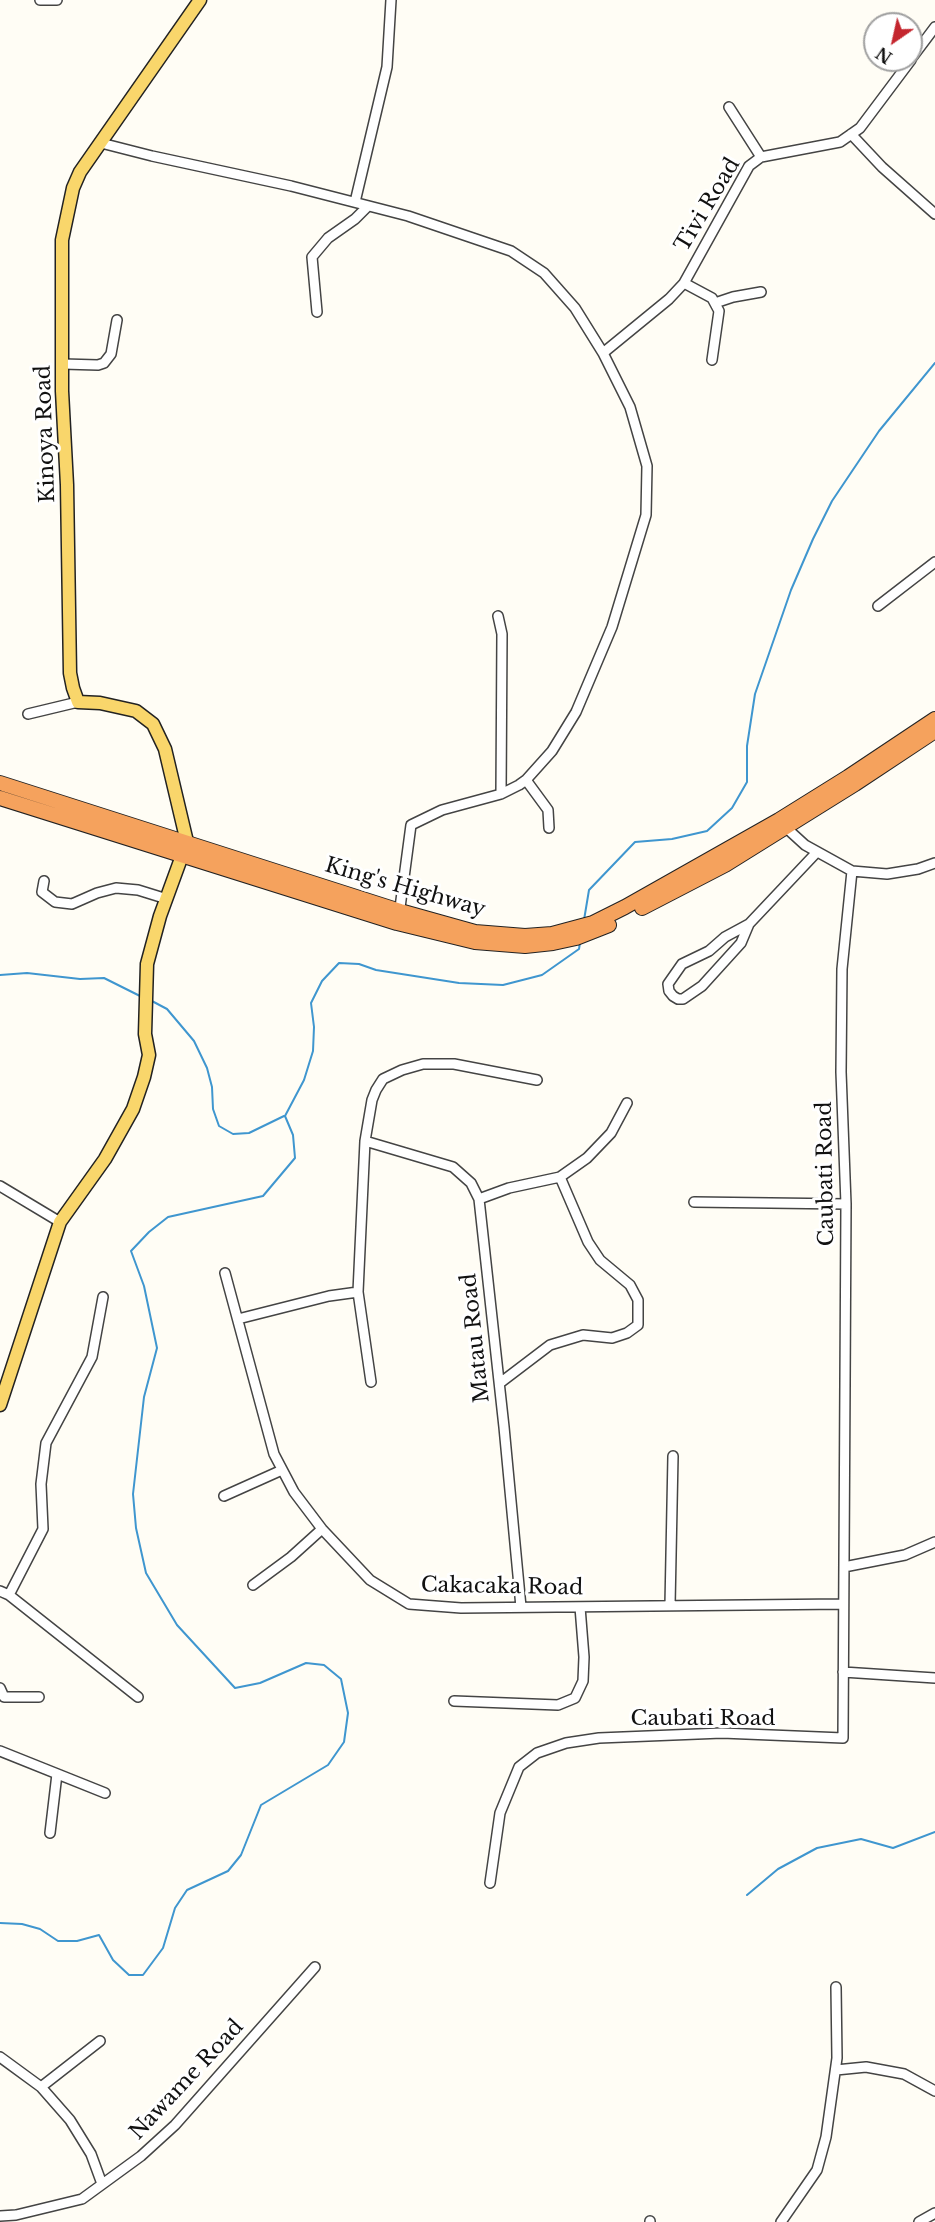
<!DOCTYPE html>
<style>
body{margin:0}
#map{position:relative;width:935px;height:2222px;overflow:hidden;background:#fffdf5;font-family:"Libre Baskerville",serif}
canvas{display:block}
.north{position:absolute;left:863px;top:12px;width:60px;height:60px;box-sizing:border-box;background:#fff;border:2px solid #a0a0a0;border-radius:50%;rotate:214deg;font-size:16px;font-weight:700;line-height:24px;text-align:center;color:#111}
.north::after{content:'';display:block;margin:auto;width:21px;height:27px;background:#c4262e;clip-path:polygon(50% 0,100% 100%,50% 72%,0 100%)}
</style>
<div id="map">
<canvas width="935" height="2222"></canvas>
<div class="north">N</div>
</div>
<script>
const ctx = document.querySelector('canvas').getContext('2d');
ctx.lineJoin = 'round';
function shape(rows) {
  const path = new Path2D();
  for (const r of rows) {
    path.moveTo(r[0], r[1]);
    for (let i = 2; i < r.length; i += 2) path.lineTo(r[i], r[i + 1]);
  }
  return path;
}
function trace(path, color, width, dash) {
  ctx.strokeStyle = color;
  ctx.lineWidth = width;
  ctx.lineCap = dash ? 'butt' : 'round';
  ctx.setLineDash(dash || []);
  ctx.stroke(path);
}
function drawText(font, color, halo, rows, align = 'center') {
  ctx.font = font + ' "Libre Baskerville",serif';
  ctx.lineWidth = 6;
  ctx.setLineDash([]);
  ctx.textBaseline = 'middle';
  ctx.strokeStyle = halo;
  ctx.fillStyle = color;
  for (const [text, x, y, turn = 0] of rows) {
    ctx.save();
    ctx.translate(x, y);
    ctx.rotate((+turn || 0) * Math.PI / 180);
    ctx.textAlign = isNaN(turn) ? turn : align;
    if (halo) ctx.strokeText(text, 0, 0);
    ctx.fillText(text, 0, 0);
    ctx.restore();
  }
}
const stream = shape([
 [584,920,589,890,635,842,672,839,707,831,732,808,747,782,747,746,755,694,791,590,813,539,832,501,879,431,935,363],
 [0,975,27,973,80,979,104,978,142,997],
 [150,1000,167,1009,194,1041,207,1068,212,1087,213,1109,219,1126,233,1134,249,1133,284,1116],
 [747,1895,778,1869,817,1848,861,1839,893,1848,935,1832],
 [0,1923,22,1924,40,1929,58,1941,77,1941,99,1935,113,1960,129,1975,143,1975,163,1948,175,1908,187,1890,228,1871,241,1855,261,1805,328,1765,344,1742,348,1713,341,1679,324,1665,306,1663,260,1683,235,1688,177,1625,146,1573,136,1528,133,1494,144,1397,157,1348,144,1286,131,1251,149,1232,168,1217,263,1196,295,1158,293,1135,285,1116,304,1080,313,1051,314,1027,311,1003,322,981,339,963,359,964,376,970,459,983,503,985,542,975,579,949,580,943]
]);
const minor = shape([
 [40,0,57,0],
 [911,59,935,27],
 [729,107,761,157],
 [851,134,882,167,935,214],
 [101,143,152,156,291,186,408,216,511,251,544,273,575,308,603,353,630,407,647,466,646,515,612,627,576,712,552,751,526,780,519,785,501,794,442,810,411,825,399,915],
 [355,202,387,67,391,0],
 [684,283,712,298,719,311,712,360],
 [715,303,733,297,761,292],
 [317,312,312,257,328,238,355,219,368,206],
 [603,353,669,299,684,283,749,166,761,157,840,142,860,128,911,60],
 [63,364,98,365,104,363,111,354,117,320],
 [878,606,935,562],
 [498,616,502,634,501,794],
 [28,714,78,702],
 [526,780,548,810,549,828],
 [852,871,887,874,918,869,935,863],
 [44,881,42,892,55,902,72,904,97,893,116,888,138,890,167,899],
 [749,924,725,937,709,951,682,964,668,984,669,991,673,996,678,999,683,999,702,986,741,943,749,924,817,852],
 [365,1141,453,1167,471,1183,479,1199,504,1427,521,1607],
 [0,1186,60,1222],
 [479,1199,509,1188,560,1177,587,1158,611,1133,627,1103],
 [694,1202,846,1204],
 [225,1273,274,1454,294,1492,322,1529,370,1580,409,1604,461,1608,843,1604],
 [238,1319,329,1296,358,1292],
 [371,1382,358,1292,365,1141,372,1100,376,1090,383,1079,402,1070,423,1064,454,1064,537,1080],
 [500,1383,550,1345,583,1335,612,1338,627,1333,638,1325,638,1300,630,1285,600,1260,588,1242,560,1177],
 [224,1496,282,1470],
 [844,1567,905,1555,935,1542],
 [253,1585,291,1557,322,1529],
 [0,1591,9,1595,138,1697],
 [9,1595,43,1529,41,1484,46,1443,92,1357,103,1297],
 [670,1605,673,1456],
 [843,1672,935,1678],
 [0,1688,4,1697,39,1697],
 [454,1701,558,1705,575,1698,583,1681,584,1657,580,1607],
 [0,1751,105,1793],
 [50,1833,57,1774],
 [490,1883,500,1813,519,1767,537,1753,566,1743,599,1738,722,1733,843,1738,846,1204,841,1072,842,969,852,871,805,845,782,824],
 [0,2057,41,2087,70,2120,91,2154,102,2184],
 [836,2070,866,2067,904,2074,935,2091],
 [41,2087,100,2041],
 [0,2216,16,2215,82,2199,141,2156,175,2125,315,1967],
 [650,2221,650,2222],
 [781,2222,817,2170,826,2137,837,2058,836,1987],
 [919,2222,935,2213]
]);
const major = shape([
 [0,1405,60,1222,105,1159,133,1109,144,1077,149,1055,145,1034,147,964,160,916,187,842,165,749,153,724,136,711,100,703,78,702,73,688,70,673,67,485,62,391,62,240,73,188,80,172,200,0]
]);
const highway = shape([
 [0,783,400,911,475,932,525,936,552,934,593,923,625,907,779,820,848,777,935,719],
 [0,798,397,923,475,942,525,946,553,943,576,938,609,925],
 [642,908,725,865,855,784,935,731]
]);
const streetNames = [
 ["Tivi Road",708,205,-59],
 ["Kinoya Road",46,434,-92],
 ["King's Highway",405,888,16],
 ["Caubati Road",826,1174,-91],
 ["Matau Road",476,1338,-96],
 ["Cakacaka Road",502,1587,1],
 ["Caubati Road",703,1719],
 ["Nawame Road",187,2080,-47]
];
trace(stream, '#3f96cf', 2);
trace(minor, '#444', 12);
trace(major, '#222', 15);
trace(highway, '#222', 16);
trace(minor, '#fff', 9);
trace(major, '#f9d66b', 12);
trace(highway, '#f5a25d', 14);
drawText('21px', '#111', '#fff', streetNames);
</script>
